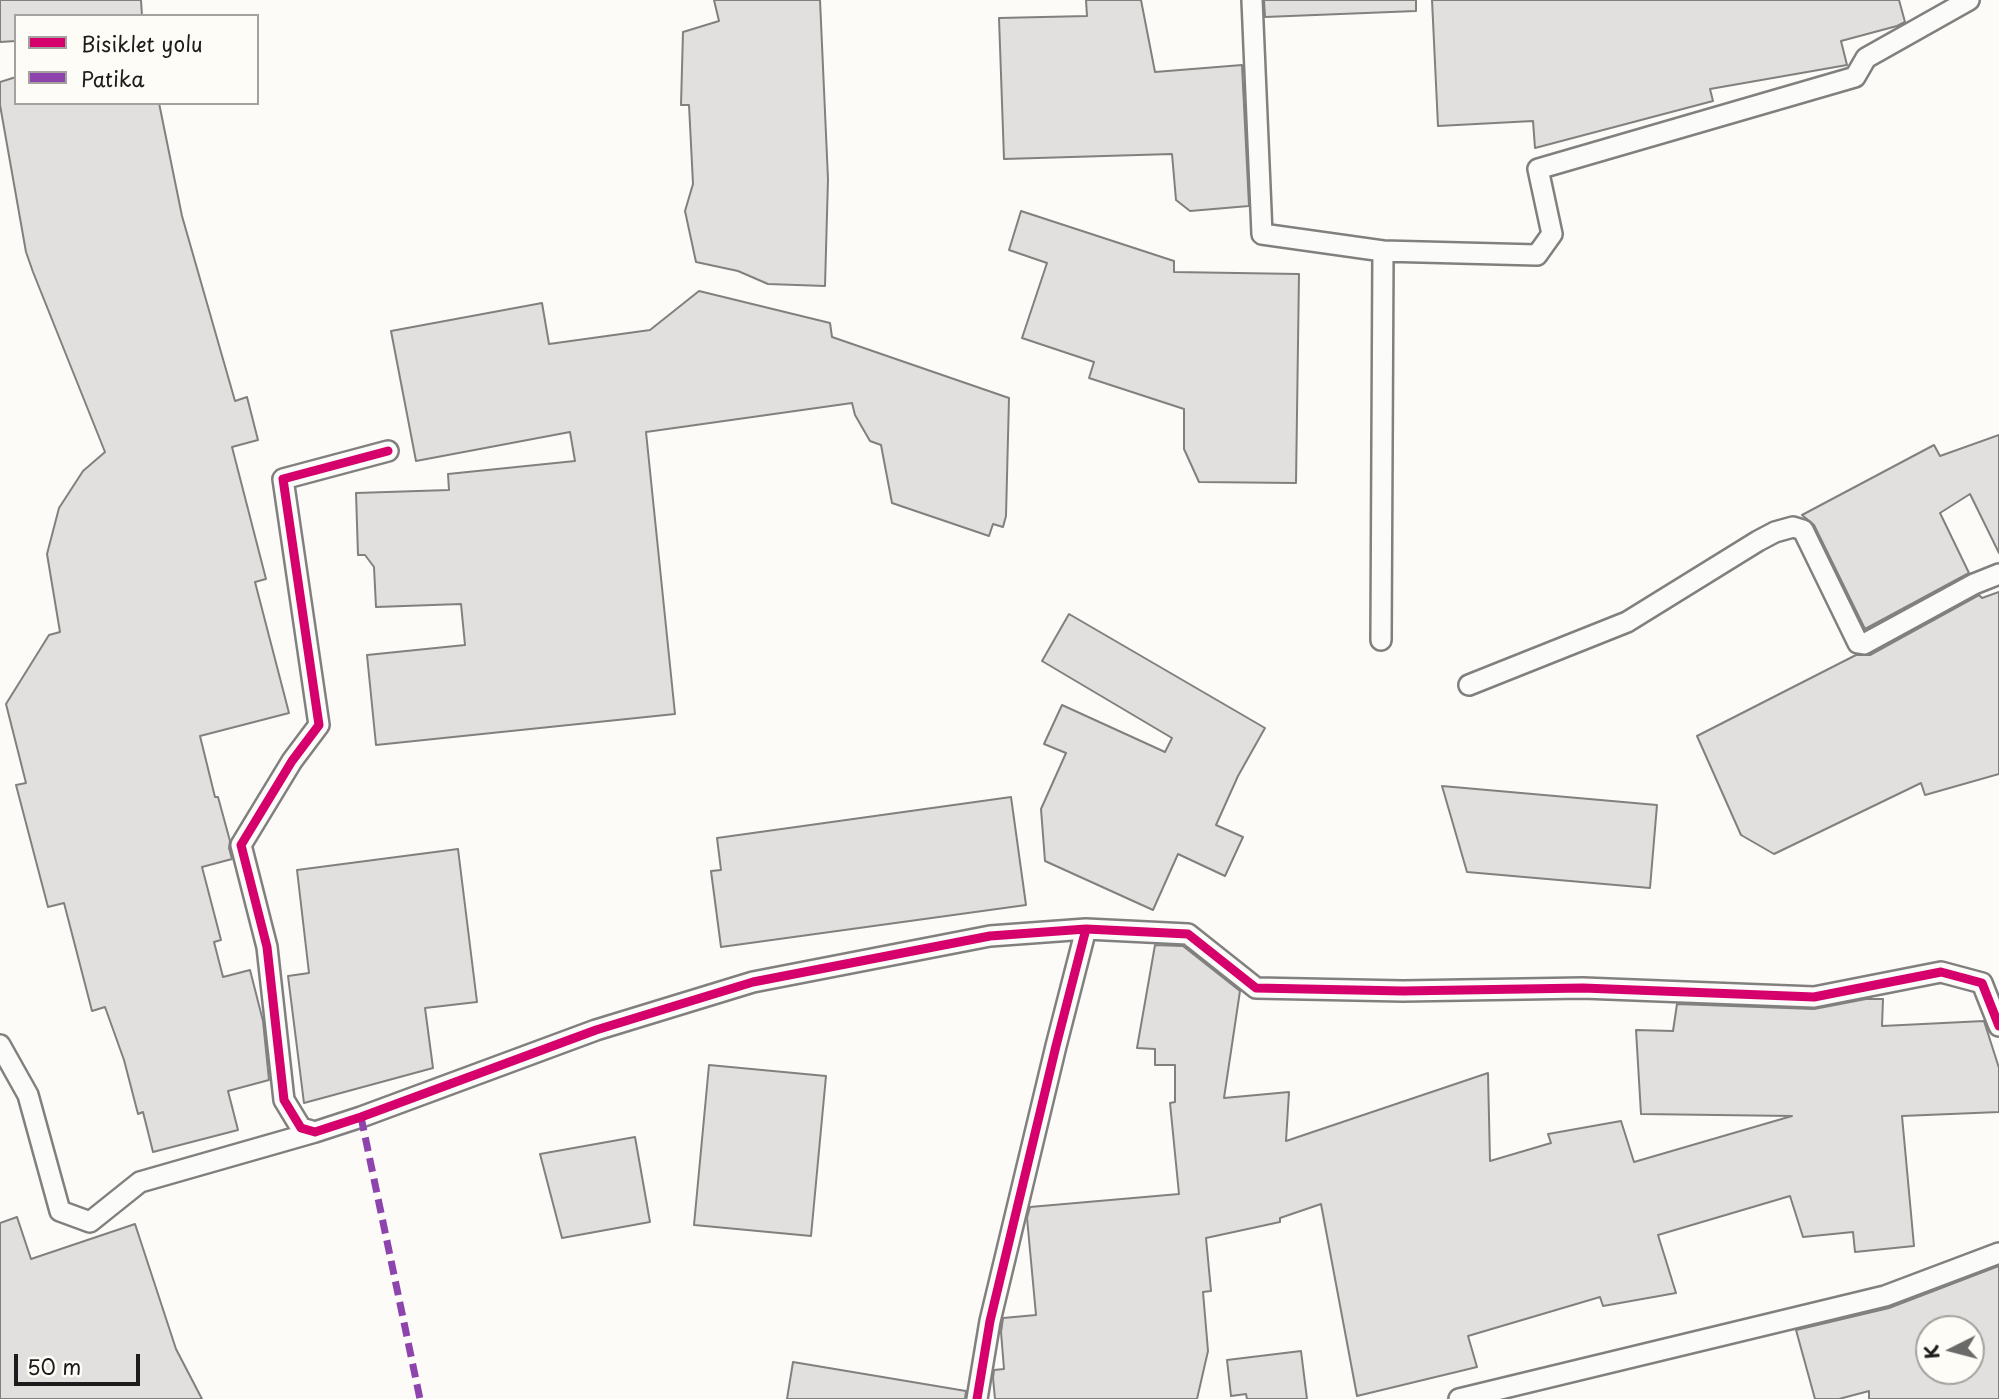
<!DOCTYPE html>
<style>
body{margin:0}
#map{position:relative;width:1999px;height:1399px;overflow:hidden;background:#fcfbf8;font-family:"Playpen Sans",sans-serif}
canvas{display:block}
.legend{position:absolute;left:14px;top:14px;width:245px;height:91px;box-sizing:border-box;background:#fdfcf7;border:2px solid #a3a29f;margin:0;padding:9px 12px;list-style:none;font-size:21px;color:#1c1c1c}
.legend li{display:flex;align-items:center;gap:14px;height:35px}
.legend b{width:35px;border:2px solid #a3a29f}
.north{position:absolute;left:1915px;top:1315px;width:70px;height:70px;box-sizing:border-box;background:#fdfcf7;border:2px solid #a3a29f;border-radius:50%;rotate:264deg;font-size:19px;font-weight:700;line-height:28px;text-align:center;color:#1c1c1c}
.north::after{content:'';display:block;margin:auto;width:24px;height:32px;background:#6a6a69;clip-path:polygon(50% 0,100% 100%,50% 72%,0 100%)}
.scale{position:absolute;left:14px;top:1354px;width:126px;height:32px;box-sizing:border-box;border:4px solid #1c1c1c;border-top:0;padding-left:9px;font-size:21px;line-height:24px;white-space:nowrap;color:#1c1c1c;-webkit-text-stroke:5px #fdfcf7;paint-order:stroke}
</style>
<div id="map">
<canvas width="1999" height="1399"></canvas>
<ul class="legend">
<li><b style="height:9px;background:#d6006c"></b>Bisiklet yolu</li>
<li><b style="height:9px;background:#8e44ad"></b>Patika</li>
</ul>
<div class="north">K</div>
<div class="scale">50 m</div>
</div>
<script>
const ctx = document.querySelector('canvas').getContext('2d');
ctx.lineJoin = 'round';
function paint(path, color) {
  ctx.fillStyle = color;
  ctx.fill(path, 'evenodd');
}
function shape(rows) {
  const path = new Path2D();
  for (const r of rows) {
    path.moveTo(r[0], r[1]);
    for (let i = 2; i < r.length; i += 2) path.lineTo(r[i], r[i + 1]);
  }
  return path;
}
function trace(path, color, width, dash) {
  ctx.strokeStyle = color;
  ctx.lineWidth = width;
  ctx.lineCap = dash ? 'butt' : 'round';
  ctx.setLineDash(dash || []);
  ctx.stroke(path);
}
const building = shape([
 [0,0,141,0,142,16,16,16,16,41,0,42,0,0],
 [714,0,820,0,828,179,825,286,768,284,738,271,696,262,685,211,693,184,689,105,681,105,683,32,719,21,714,0],
 [1086,0,1141,0,1155,72,1242,65,1249,206,1190,211,1176,200,1172,154,1004,159,999,18,1087,16,1086,0],
 [1264,0,1416,0,1416,11,1265,17,1264,0],
 [1432,0,1899,0,1905,22,1897,26,1841,41,1847,65,1710,89,1713,101,1535,148,1533,121,1438,126,1432,0],
 [16,77,16,103,159,103,182,216,235,401,247,397,258,440,232,447,266,579,255,582,289,713,200,736,215,797,218,797,230,841,229,848,232,859,202,867,221,940,214,942,223,977,250,970,263,1021,269,1080,228,1091,238,1130,153,1152,143,1112,138,1114,124,1060,105,1007,92,1011,64,903,48,907,16,785,26,783,6,704,49,635,60,632,47,554,59,508,83,471,105,452,33,272,26,252,0,105,0,82,16,77],
 [1021,211,1174,261,1174,272,1299,274,1296,483,1199,482,1184,449,1184,409,1089,378,1094,362,1022,338,1047,263,1009,250,1021,211],
 [699,291,830,323,832,337,1009,398,1006,516,1003,527,993,524,989,536,892,503,881,445,870,441,855,415,852,403,646,432,675,714,376,745,367,655,465,645,461,604,376,607,374,567,365,555,358,555,356,493,449,490,448,474,575,461,570,432,416,461,391,331,542,303,549,344,650,330,699,291],
 [1999,435,1999,553,1970,494,1940,513,1969,573,1865,629,1814,525,1802,515,1934,445,1940,456,1999,435],
 [1999,592,1999,774,1925,795,1921,783,1774,854,1741,835,1697,736,1856,655,1870,655,1979,595,1982,598,1999,592],
 [1069,614,1265,728,1238,776,1216,825,1243,837,1225,876,1178,854,1153,910,1045,861,1041,809,1066,753,1044,744,1062,705,1165,752,1172,738,1042,661,1069,614],
 [1442,786,1657,805,1650,888,1467,872,1442,786],
 [1011,797,1026,905,721,947,711,871,721,870,717,838,1011,797],
 [458,849,477,1002,425,1008,433,1068,304,1103,288,976,309,973,297,870,458,849],
 [1155,945,1183,946,1240,991,1224,1098,1289,1092,1286,1141,1488,1073,1490,1161,1551,1143,1548,1134,1621,1121,1634,1162,1792,1116,1641,1114,1636,1030,1673,1031,1677,1004,1814,1009,1866,999,1883,999,1882,1026,1984,1021,1999,1068,1999,1112,1902,1116,1914,1246,1855,1252,1853,1232,1803,1237,1790,1196,1658,1235,1676,1293,1603,1306,1600,1297,1468,1336,1477,1367,1357,1396,1321,1204,1280,1218,1280,1222,1206,1238,1211,1291,1203,1292,1208,1351,1197,1399,995,1399,993,1378,994,1370,1004,1369,1001,1332,1003,1318,1036,1315,1027,1218,1030,1207,1179,1194,1170,1103,1175,1102,1175,1065,1155,1065,1155,1049,1137,1048,1155,945],
 [709,1065,826,1076,811,1236,694,1225,709,1065],
 [635,1137,650,1222,562,1238,540,1154,635,1137],
 [17,1217,31,1259,135,1224,176,1349,202,1399,0,1399,0,1223,17,1217],
 [1999,1266,1999,1399,1869,1399,1869,1391,1839,1399,1815,1399,1796,1330,1889,1308,1999,1266],
 [1929,1329,1971,1329,1971,1371,1929,1371,1929,1329],
 [1301,1351,1307,1399,1247,1399,1246,1394,1231,1396,1227,1360,1301,1351],
 [793,1362,966,1391,965,1399,787,1399,793,1362]
]);
const minor = shape([
 [1252,0,1262,234,1383,251,1381,640],
 [1383,251,1537,255,1552,234,1538,169,1855,77,1866,58,1969,0],
 [388,451,283,479,319,725,292,761,241,845,267,947,284,1100,301,1128,315,1132,361,1117,596,1030,753,982,990,936,1086,929],
 [1469,685,1627,622,1758,541,1775,532,1793,527,1803,530,1858,643,1864,644,1974,584,1999,574],
 [0,1045,28,1095,60,1211,90,1222,140,1182,315,1132],
 [977,1399,990,1321,1056,1046,1086,929,1188,934,1256,988,1403,991,1583,988,1814,997,1941,972,1982,983,1999,1026],
 [1459,1399,1885,1296,1999,1253]
]);
const quiet = shape([
 [361,1117,420,1399]
]);
const cycleway = shape([
 [388,451,283,479,319,725,292,761,241,845,267,947,284,1100,301,1128,315,1132,361,1117,596,1030,753,982,990,936,1086,929],
 [977,1399,990,1321,1056,1046,1086,929,1188,934,1256,988,1403,991,1583,988,1814,997,1941,972,1982,983,1999,1026]
]);
paint(building, '#e1e0de');
trace(building, '#81807f', 2);
trace(minor, '#81807f', 24);
trace(minor, '#fbfbf9', 19);
trace(quiet, '#8e44ad', 7, [14, 7]);
trace(cycleway, '#d6006c', 9);
</script>
